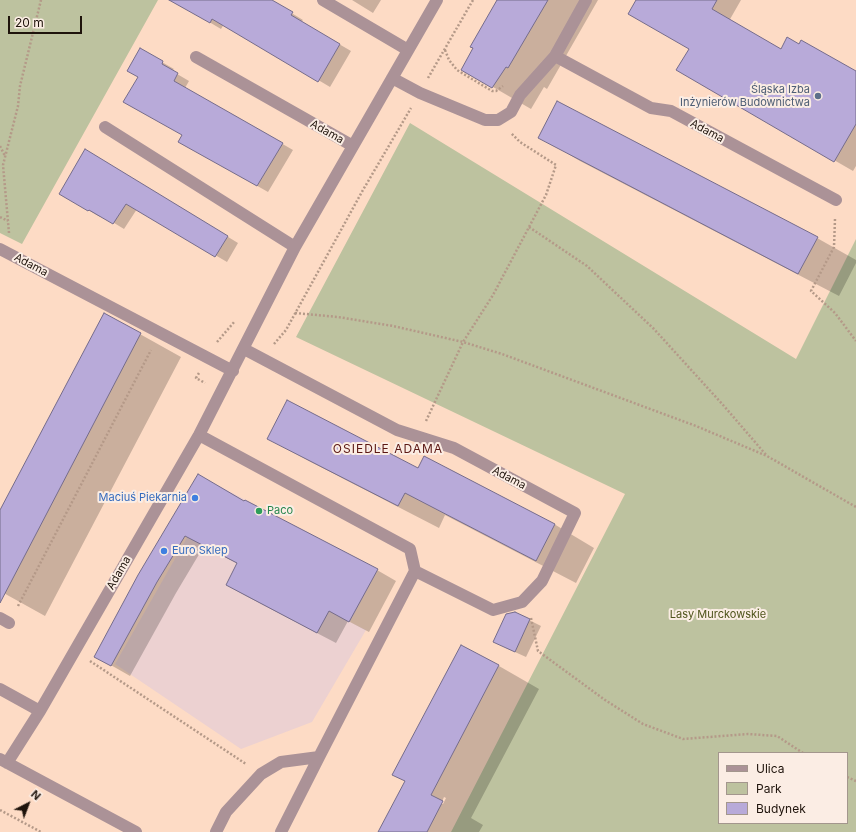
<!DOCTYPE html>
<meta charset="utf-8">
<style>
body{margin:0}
#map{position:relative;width:856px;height:832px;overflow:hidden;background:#fddbc5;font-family:Inter,sans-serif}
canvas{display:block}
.legend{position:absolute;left:718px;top:752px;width:130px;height:72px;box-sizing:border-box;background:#fbede4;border:1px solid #a3968d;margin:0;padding:5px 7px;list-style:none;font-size:12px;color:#1e130b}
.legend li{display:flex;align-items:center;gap:8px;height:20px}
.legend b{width:20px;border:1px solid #a3968d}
.north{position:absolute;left:8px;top:784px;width:40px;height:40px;-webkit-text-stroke:3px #fbede4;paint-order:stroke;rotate:42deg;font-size:11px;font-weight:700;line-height:16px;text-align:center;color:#1e130b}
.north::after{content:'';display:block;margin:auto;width:14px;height:18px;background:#1e130b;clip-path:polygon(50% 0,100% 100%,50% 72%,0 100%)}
.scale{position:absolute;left:8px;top:16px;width:74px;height:18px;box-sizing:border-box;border:2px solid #1e130b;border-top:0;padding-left:5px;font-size:12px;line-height:14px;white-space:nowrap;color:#1e130b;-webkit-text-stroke:3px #fbede4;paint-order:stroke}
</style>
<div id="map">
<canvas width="856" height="832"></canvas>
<ul class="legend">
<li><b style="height:5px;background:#ab9297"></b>Ulica</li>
<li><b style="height:11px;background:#bdc29f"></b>Park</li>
<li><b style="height:11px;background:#b8aad9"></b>Budynek</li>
</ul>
<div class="north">N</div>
<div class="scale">20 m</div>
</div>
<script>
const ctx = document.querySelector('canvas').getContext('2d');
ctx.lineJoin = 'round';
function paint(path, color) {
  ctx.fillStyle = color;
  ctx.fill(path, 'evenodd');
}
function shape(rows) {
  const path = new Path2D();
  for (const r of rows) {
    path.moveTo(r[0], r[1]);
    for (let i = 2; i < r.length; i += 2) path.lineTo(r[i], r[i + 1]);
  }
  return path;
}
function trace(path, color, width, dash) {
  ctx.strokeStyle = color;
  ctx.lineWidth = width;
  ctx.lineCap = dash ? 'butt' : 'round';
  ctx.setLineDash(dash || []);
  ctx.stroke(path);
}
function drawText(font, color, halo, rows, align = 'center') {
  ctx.font = font + ' Inter,sans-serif';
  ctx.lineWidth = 4;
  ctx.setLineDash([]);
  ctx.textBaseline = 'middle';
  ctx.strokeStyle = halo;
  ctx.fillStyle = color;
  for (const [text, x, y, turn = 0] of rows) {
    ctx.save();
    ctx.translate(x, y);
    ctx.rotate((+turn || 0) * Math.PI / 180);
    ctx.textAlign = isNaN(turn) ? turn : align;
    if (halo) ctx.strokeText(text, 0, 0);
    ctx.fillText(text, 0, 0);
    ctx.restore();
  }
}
const education = shape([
 [217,485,378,569,350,622,366,630,312,722,241,749,115,664]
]);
const green = shape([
 [0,0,158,0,22,244,0,233],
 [410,123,796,359,856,239,856,832,451,832,625,494,296,337],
 [719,753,847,753,847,823,719,823]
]);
const shadow = shape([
 [172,0,270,0,303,20,301,22,351,51,330,87,224,24,221,29],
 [352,0,381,0,373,13],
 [498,0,598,0,547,89,544,87,531,109,462,69],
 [637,0,741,0,729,21,781,50,799,45,856,73,856,166,853,171,678,70,690,49],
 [141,50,174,69,172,71,189,81,185,88,293,150,268,192,180,142,184,135,139,76],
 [540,137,817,238,856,260,856,263,839,296,580,161],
 [97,157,238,243,227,262,137,209,124,229,101,215,100,217,61,194],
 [104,314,181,357,45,616,0,591,0,513],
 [269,438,554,524,594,548,576,583,445,515,439,528,309,461],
 [198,475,244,503,377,570,396,581,369,632,348,621,336,643,246,596,227,585,238,564,204,546,176,593,130,676,95,656],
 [515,613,541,626,526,657,506,648],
 [499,666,539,689,471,818,483,825,479,832,379,832,406,782,393,774],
 [444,797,446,798,443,804,441,804]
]);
const building = shape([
 [169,0,272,0,293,12,291,15,340,44,318,82,212,19,210,23,169,0],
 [497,0,548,0,508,68,506,67,492,88,461,70,473,48,470,47,497,0],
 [636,0,717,0,712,9,781,49,787,37,799,44,801,40,856,71,856,124,834,162,676,70,689,49,628,14,636,0],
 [140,48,163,61,162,64,178,73,174,81,283,143,257,186,178,142,182,135,123,102,138,77,127,71,140,48],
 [557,101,818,237,798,274,538,138,557,101],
 [85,149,228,236,215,257,126,204,113,224,89,210,88,211,59,194,85,149],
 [104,313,141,333,0,603,0,510,104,313],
 [287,400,418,468,424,456,555,524,536,561,405,493,398,506,267,439,287,400],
 [198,474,244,501,245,500,378,569,349,622,329,611,317,633,226,585,237,563,185,536,157,582,111,666,94,657,138,575,198,474],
 [515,612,530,619,515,652,493,642,506,614,515,612],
 [461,645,499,665,431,795,443,801,427,832,378,832,405,781,392,775,461,645]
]);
const path = shape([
 [445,50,449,60,457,70,492,91,496,91,503,86],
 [428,78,473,0],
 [0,146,5,156],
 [0,217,8,221],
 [835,219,834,247,811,291,835,313,856,341],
 [529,227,587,266,654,329,724,406,767,456],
 [9,233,3,165,18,106,20,86,41,0],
 [295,313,338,317,393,326,463,342,502,354,696,426,767,456,856,507],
 [217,342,235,321],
 [274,344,286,330,363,190,411,108],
 [199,373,196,378,205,383],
 [426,421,463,342,493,295,546,195,556,165,520,142,511,133],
 [18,606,151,350],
 [531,618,538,651,605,700,643,724,683,739,748,734,777,736,803,753],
 [90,661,246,764],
 [847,777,856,781],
 [0,810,41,832]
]);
const minor = shape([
 [323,0,408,50],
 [555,56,651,108,671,111,836,200],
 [196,57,353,146],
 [392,78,420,93,485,120,498,120,511,112,520,95,555,56,586,0],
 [105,127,295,247],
 [0,249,233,371],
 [199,435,410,549,415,571,493,610,522,602,542,581,575,513,454,448,397,430,244,349],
 [0,618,9,623],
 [0,689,40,711],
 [0,759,136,832],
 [7,763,40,711,199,435,295,247,437,0],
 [216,832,226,812,261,774,281,762,319,757,415,571],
 [281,832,319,757]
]);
const markers = [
 [818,96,4,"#5c6f8a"],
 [195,498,4,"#3f7fe0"],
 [259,511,4,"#2e9e5b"],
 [164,551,4,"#3f7fe0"]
];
const serviceNames = [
 ["Śląska Izba",810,90],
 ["Inżynierów Budownictwa",810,103]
];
const streetNames = [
 ["Adama",707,131,28],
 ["Adama",327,132,29],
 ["Adama",31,265,28],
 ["Adama",509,478,28],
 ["Adama",119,573,-60]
];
const shopNames = [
 ["Maciuś Piekarnia",187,498],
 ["Euro Sklep",172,551,"left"]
];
const leisureNames = [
 ["Paco",267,511]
];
const parkNames = [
 ["Lasy Murckowskie",718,615]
];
const neighbourhoodNames = [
 ["OSIEDLE ADAMA",388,449]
];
paint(education, '#ecd1d1');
paint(green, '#bdc29f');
paint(shadow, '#0003');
paint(building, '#b8aad9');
trace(building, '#756c8b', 1);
trace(path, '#b49988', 2.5, [2, 2]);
trace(minor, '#ab9297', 12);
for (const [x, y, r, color] of markers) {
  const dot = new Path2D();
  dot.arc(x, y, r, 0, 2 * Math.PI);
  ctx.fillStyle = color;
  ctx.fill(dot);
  trace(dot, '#fbede4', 1.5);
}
drawText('11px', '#4e5e75', '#fbede4', serviceNames, 'right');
drawText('11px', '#1e130b', '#fbede4', streetNames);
drawText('11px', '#366cbe', '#fbede4', shopNames, 'right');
drawText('11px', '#27864d', '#fbede4', leisureNames, 'left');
drawText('11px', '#4f541b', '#fbede4', parkNames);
ctx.letterSpacing = '1px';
drawText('12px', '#5b1713', '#fbede4', neighbourhoodNames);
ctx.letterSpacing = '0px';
</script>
